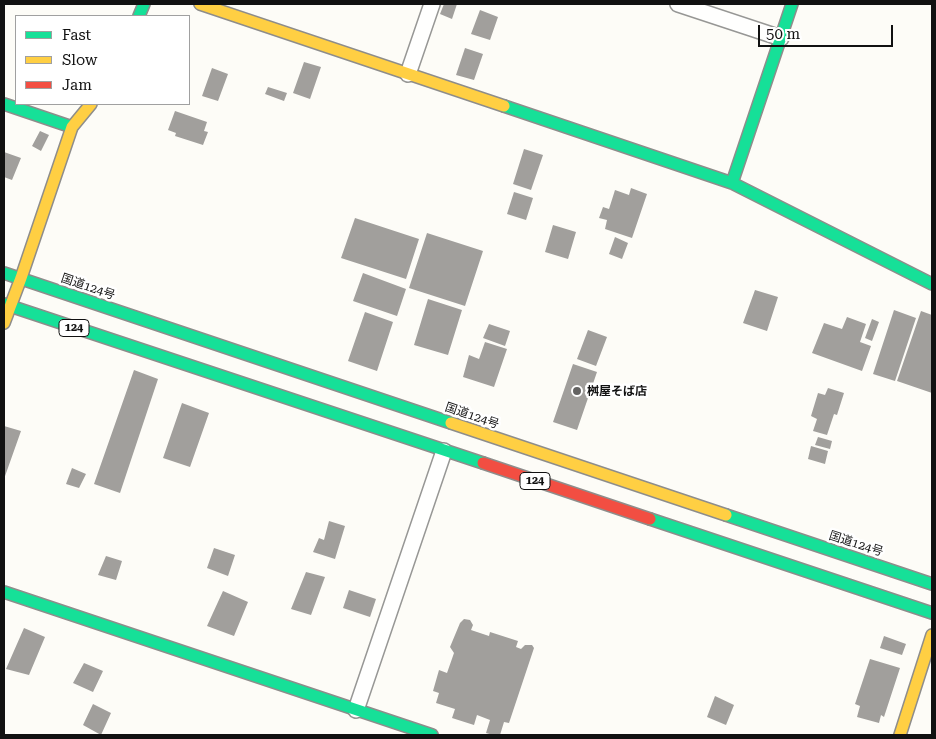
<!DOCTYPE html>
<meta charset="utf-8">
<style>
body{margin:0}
#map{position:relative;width:936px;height:739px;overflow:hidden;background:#fdfcf7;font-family:"Roboto Serif",serif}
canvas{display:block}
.frame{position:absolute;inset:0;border:5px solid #111;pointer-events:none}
.legend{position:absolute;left:15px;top:15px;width:175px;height:90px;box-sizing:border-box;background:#fff;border:1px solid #a0a0a0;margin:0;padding:6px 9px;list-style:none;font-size:15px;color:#111}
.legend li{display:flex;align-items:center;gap:10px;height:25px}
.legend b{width:25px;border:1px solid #a0a0a0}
.scale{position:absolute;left:758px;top:25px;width:135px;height:22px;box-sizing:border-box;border:2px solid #111;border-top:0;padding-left:6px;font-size:15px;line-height:18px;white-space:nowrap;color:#111;-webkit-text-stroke:4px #fff;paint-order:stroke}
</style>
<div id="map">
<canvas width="936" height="739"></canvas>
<div class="frame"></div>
<ul class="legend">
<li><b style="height:6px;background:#16e098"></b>Fast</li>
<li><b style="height:6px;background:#ffcf43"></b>Slow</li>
<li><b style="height:6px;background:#f24e42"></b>Jam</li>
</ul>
<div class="scale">50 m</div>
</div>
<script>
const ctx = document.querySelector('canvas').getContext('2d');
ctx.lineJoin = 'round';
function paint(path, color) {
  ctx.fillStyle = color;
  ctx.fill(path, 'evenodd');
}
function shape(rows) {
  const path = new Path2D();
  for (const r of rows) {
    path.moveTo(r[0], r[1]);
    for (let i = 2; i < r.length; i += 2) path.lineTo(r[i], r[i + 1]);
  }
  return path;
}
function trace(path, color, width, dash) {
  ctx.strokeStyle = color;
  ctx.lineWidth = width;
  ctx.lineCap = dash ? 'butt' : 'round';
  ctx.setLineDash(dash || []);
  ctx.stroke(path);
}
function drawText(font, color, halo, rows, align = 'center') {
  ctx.font = font + ' "Roboto Serif","Noto Sans JP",serif';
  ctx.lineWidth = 5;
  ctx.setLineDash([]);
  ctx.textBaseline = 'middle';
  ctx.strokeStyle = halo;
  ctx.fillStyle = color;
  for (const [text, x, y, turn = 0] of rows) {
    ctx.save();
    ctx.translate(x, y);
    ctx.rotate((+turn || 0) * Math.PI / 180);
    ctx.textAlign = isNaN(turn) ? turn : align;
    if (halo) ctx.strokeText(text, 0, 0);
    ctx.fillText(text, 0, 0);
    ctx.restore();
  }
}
const building = shape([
 [444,4,457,4,452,19,440,14],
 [480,10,498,17,490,40,471,34],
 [465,48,483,54,474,80,456,75],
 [304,62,321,67,310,99,293,93],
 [212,68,228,74,218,101,202,96],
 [268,87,287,93,284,101,265,94],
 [175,111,207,122,204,131,208,132,203,145,175,136,176,133,168,130],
 [40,131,49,135,41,151,32,146],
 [524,149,543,155,531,190,513,184],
 [4,152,21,158,12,180,4,177],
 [631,188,647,194,632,238,605,229,607,220,599,218,603,207,609,209,615,190,629,195],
 [514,192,533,198,526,220,507,214],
 [355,218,419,239,406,279,341,258],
 [553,225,576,232,568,259,545,252],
 [427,233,483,251,465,306,409,288],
 [615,237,628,243,622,259,609,254],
 [363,273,406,289,397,316,353,301],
 [755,290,778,297,767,331,743,323],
 [428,299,462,310,448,355,414,345],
 [894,310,916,318,895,381,873,374],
 [921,311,932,315,932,393,897,381],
 [365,312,393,322,377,371,348,361],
 [847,317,866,324,860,342,871,346,862,371,812,353,824,323,842,329],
 [872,319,879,322,872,341,865,338],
 [489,324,510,331,505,346,483,338],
 [588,330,607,337,596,366,577,359],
 [485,342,507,349,494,387,463,377,469,355,479,359],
 [573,364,597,372,577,430,553,422],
 [134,370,158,379,120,493,94,484],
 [828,388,844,393,837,415,834,414,827,435,813,431,817,419,811,416,818,393,825,395],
 [182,403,209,413,190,467,163,458],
 [4,426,21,431,4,479],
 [818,437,832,441,830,449,815,445],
 [811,446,828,451,825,464,808,459],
 [72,468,86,474,79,488,66,484],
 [329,521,345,526,335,559,313,552,319,538,324,540],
 [214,548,235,555,228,576,207,568],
 [106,556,122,561,116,580,98,575],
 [306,572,325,577,311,615,291,609],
 [349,590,376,599,370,617,343,608],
 [223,591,248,602,234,636,207,626],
 [464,619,470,620,473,625,471,630,489,636,490,632,518,641,516,647,521,649,525,645,532,645,534,648,509,723,504,722,500,735,493,735,486,733,490,720,477,715,474,725,452,718,455,709,436,703,439,693,433,691,439,670,447,673,454,653,450,647,460,623],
 [24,628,45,637,29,675,6,669],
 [884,636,906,644,902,655,880,648],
 [870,659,900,668,884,717,881,715,879,723,857,717,860,706,855,704],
 [84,663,103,671,93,692,73,683],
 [715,696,734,705,726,725,707,717],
 [93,704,111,713,101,735,83,725]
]);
const street = shape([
 [678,4,781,38],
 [408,74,432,4],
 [356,710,444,451]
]);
const fast = shape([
 [139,16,144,4],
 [4,104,72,127],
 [504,106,732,183,932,284],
 [732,183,792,4],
 [4,273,451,423],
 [4,304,483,463],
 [726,515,932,584],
 [650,519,932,613],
 [4,592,432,735]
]);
const slow = shape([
 [200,4,504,106],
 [4,323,21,278,72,127,91,104],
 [451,423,726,515],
 [900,735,932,635]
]);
const jam = shape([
 [483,463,650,519]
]);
const markers = [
 [577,391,5,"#646362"]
];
const shields = [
 [74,328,30],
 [535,481,30]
];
const shieldNames = [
 ["124",74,328],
 ["124",535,481]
];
const streetNames = [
 ["国道124号",88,287,19],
 ["国道124号",472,416,19],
 ["国道124号",856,544,18]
];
const poiNames = [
 ["桝屋そば店",587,391]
];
paint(building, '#a19f9c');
trace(street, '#979795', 18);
trace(fast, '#8e8d8b', 14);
trace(slow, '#8e8d8b', 14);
trace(jam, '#8e8d8b', 14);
trace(street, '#fffffe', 15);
trace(fast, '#16e098', 11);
trace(slow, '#ffcf43', 11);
trace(jam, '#f24e42', 11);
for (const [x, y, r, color] of markers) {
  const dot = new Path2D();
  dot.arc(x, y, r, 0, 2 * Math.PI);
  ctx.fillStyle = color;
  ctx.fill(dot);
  trace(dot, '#fff', 2);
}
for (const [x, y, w] of shields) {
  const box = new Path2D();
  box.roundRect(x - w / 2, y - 8.5, w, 17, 4);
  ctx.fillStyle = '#fff';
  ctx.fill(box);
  trace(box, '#111', 1);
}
drawText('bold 11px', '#111', null, shieldNames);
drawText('12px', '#111', '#fff', streetNames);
drawText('bold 12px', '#111', '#fff', poiNames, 'left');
</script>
